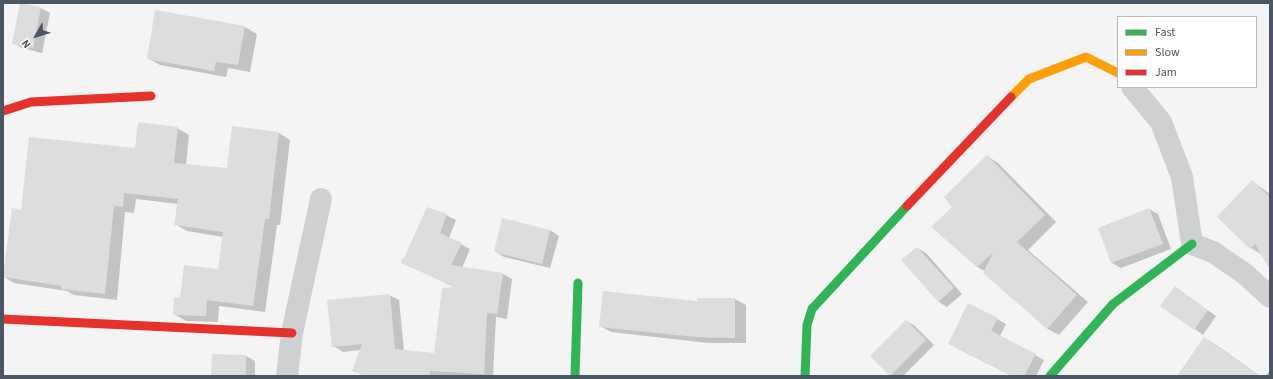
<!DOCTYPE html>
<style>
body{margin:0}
#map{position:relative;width:1273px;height:379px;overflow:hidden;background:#f4f4f4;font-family:"Source Sans 3",sans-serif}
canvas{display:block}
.frame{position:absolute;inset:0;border:4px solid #4a5661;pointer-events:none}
.legend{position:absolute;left:1117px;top:16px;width:140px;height:72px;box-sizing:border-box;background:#fff;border:1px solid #b7bbc0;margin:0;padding:5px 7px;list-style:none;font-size:12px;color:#4a5661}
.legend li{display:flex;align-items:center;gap:8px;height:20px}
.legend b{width:20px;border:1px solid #b7bbc0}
.north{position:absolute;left:16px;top:16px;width:40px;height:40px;-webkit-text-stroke:3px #fff;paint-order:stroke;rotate:231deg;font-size:11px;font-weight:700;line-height:16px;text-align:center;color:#4a5661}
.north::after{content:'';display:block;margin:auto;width:14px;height:18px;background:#4a5661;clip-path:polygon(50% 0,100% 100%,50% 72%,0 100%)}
</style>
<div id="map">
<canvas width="1273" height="379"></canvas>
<div class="frame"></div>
<ul class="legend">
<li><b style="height:5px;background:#30b455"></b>Fast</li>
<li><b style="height:5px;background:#ff9f0a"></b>Slow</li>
<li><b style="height:5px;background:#e5322d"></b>Jam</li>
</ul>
<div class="north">N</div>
</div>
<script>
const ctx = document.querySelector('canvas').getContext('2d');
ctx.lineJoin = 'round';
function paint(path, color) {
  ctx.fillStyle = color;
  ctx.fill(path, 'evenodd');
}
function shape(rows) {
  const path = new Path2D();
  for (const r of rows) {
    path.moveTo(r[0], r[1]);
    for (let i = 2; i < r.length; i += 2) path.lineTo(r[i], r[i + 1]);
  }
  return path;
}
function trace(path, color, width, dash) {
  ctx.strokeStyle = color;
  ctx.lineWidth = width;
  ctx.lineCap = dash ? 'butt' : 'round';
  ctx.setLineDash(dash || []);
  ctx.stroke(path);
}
const shadow = shape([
 [21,4,41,8,50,13,42,53,22,48,13,43],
 [245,27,257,34,250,72,228,68,226,77,160,65,148,58],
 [177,128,189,135,186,165,228,169,279,133,290,140,280,225,277,225,265,312,219,306,218,322,186,321,174,314,181,299,219,270,223,237,187,231,175,224,178,204,136,199,134,213,125,212,117,300,74,295,67,291,14,283,3,276,13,210,22,211],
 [987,156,998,163,1056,222,1028,250,1088,302,1059,335,1048,329,984,273,985,271,977,267,933,227,954,207],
 [1252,181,1270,194,1270,266,1261,254,1251,248,1218,217],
 [1149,209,1158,214,1171,249,1121,268,1112,263,1099,228],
 [446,215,456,220,449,238,470,249,462,268,503,274,512,279,507,319,496,317,493,376,364,376,354,370,361,350,343,352,333,346,389,295,399,300,404,351,435,354,456,288,402,262],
 [550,230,559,236,550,268,504,257,495,251],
 [917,248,926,253,962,294,947,307,939,302,902,260],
 [1175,287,1216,316,1203,335,1162,305],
 [735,299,746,305,746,343,708,343,611,332,600,326,698,302],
 [997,319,1006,324,1000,336,1044,360,1036,376,1012,376,958,349],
 [906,321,915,326,934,345,903,376,892,376,890,375],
 [1204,338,1215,344,1260,376,1193,376],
 [246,356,255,361,255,376,212,376],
 [1270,371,1270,376,1265,376]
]);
const building = shape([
 [20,3,41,7,33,48,12,44],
 [155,10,245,26,238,65,216,62,214,71,147,59],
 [138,122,178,127,174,163,227,168,232,126,279,132,269,219,265,219,253,306,207,300,206,316,173,315,174,297,180,298,184,265,218,269,223,232,174,225,178,199,124,193,123,207,114,206,105,294,61,289,61,286,3,277,12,208,21,210,29,137,135,148],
 [987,155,1045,215,1017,242,1077,295,1047,329,983,273,993,253,977,267,931,227,952,207,944,197],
 [1252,180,1270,197,1270,270,1255,244,1250,249,1217,217],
 [427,207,447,214,440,233,462,243,451,265,503,273,497,314,487,313,484,374,430,371,430,376,367,376,352,371,362,344,332,347,327,300,390,294,395,349,434,353,442,288,455,287,401,263,402,258,404,258],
 [1149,208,1163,244,1111,263,1098,228],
 [502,218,550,230,542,264,494,252],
 [917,247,954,288,938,302,901,260],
 [1175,286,1208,310,1194,330,1160,306],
 [603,291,697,301,697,298,735,298,735,338,696,337,599,327],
 [968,303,998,318,991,331,1036,354,1024,376,1012,376,948,344],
 [906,320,926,340,890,376,870,356],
 [1204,337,1260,376,1177,376],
 [212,354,246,355,246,376,211,376]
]);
const street = shape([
 [1132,87,1161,122,1182,177,1192,244,1213,252,1245,274,1270,297],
 [287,376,292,333,321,199]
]);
const fast = shape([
 [575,376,578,283],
 [805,376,807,325,812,309,907,206],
 [1050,376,1113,304,1192,244]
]);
const slow = shape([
 [1011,97,1029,79,1086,57,1118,73]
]);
const jam = shape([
 [3,111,31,102,151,96],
 [907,206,1011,97],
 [3,319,292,333]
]);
paint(shadow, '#0003');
paint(building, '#ddddde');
trace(street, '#ced0d2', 22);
trace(fast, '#30b455', 9);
trace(slow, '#ff9f0a', 9);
trace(jam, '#e5322d', 9);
</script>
